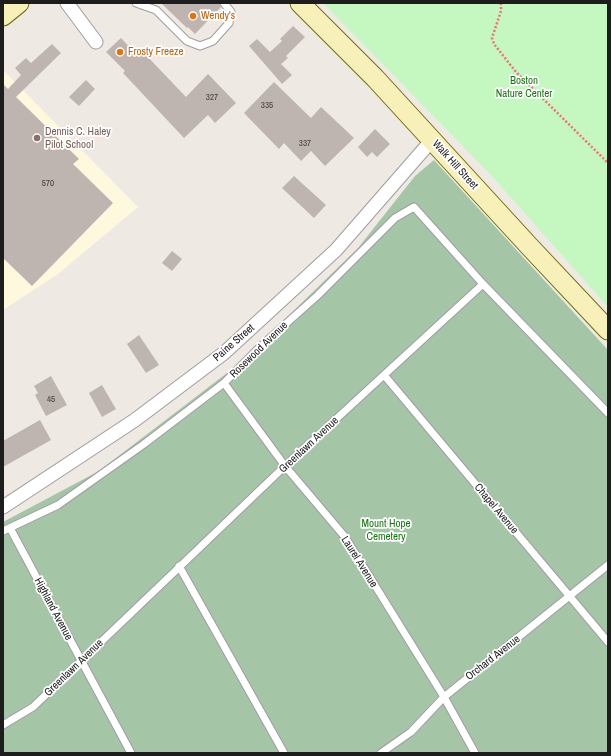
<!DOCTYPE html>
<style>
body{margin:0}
#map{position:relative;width:611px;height:756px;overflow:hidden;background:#eee9e3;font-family:"Archivo Narrow",sans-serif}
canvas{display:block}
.frame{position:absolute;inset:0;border:4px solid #1d1d1d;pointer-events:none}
</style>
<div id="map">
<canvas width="611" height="756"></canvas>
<div class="frame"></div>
</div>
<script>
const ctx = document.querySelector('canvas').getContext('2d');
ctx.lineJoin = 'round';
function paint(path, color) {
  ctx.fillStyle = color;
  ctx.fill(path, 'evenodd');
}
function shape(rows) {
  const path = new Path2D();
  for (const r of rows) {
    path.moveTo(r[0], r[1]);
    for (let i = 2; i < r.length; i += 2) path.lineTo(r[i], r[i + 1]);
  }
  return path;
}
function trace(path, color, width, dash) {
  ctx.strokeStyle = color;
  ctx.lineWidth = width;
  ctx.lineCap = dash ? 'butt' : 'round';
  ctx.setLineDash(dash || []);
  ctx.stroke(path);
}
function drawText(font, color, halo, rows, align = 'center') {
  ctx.font = font + ' "Archivo Narrow",sans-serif';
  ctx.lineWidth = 3.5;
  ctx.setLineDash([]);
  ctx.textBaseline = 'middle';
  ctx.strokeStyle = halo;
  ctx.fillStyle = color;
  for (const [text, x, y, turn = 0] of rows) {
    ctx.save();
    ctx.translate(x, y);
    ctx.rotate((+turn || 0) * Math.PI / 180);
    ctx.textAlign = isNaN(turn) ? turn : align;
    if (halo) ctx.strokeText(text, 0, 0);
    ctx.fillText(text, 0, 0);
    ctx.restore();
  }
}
const education = shape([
 [3,70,138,207,58,274,3,310]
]);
const cemetery = shape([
 [434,160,608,350,608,753,3,753,3,522,99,471,240,363,358,248,415,176]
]);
const park = shape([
 [323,3,608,3,608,307,490,174]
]);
const building = shape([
 [161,3,219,3,221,7,195,34,188,27,187,28],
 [293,26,305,37,286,56,288,58,281,64,292,75,282,84,249,46,257,39,270,52,282,41,280,39],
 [121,38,139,57,144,53,186,97,208,74,236,103,215,123,208,115,184,138,123,73,125,71,106,52],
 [52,44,61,53,16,97,79,159,73,164,113,203,32,286,3,258,3,84,8,89,21,75,15,68,26,58,31,63],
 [86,80,95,89,79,106,69,97],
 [274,82,311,118,321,107,354,138,325,166,311,151,301,161,284,143,279,149,244,113],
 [375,129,390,144,377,157,372,152,367,157,358,147],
 [294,176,326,205,314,218,282,188],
 [172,251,182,259,172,271,162,263],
 [139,335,159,365,146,373,127,344],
 [51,376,67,405,46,416,35,395,38,393,34,386],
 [102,385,116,409,102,417,89,393],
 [40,420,51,440,3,467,3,441]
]);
const path = shape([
 [501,3,501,11,492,38,494,44,516,72,608,163]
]);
const service = shape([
 [136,3,156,10,187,41,200,46,213,41,229,23,231,12,224,3],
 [384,375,608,642],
 [224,383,285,466,345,537,444,697,475,753],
 [10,528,131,753],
 [3,531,58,505,144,444,224,383,261,346,317,296,395,218,414,207,483,284,608,413],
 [179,566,284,753],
 [3,725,33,707,285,466,483,284],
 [381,753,411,732,444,697,608,565]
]);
const minor = shape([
 [67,3,96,42],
 [3,507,135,420,224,353,336,250,432,140]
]);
const secondary = shape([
 [300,3,375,78,529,246,608,330],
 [3,16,19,3]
]);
const markers = [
 [193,16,4,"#e8710a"],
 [120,52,4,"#e8710a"],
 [37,138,4,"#8d6e63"]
];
const numberNames = [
 ["327",212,98],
 ["335",267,106],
 ["337",305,144],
 ["570",48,184],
 ["45",51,400]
];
const foodNames = [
 ["Wendy's",201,16],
 ["Frosty Freeze",128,52]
];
const parkNames = [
 ["Boston",524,81],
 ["Nature Center",524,94],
 ["Mount Hope",386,524],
 ["Cemetery",386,537]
];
const educationNames = [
 ["Dennis C. Haley",45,132],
 ["Pilot School",45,145]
];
const streetNames = [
 ["Walk Hill Street",455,165,48],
 ["Paine Street",234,343,-41],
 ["Rosewood Avenue",259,350,-44],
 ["Greenlawn Avenue",309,445,-43],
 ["Chapel Avenue",496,509,50],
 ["Laurel Avenue",359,562,58],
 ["Highland Avenue",53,609,62],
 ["Orchard Avenue",493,658,-38],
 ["Greenlawn Avenue",74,668,-44]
];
paint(education, '#fef9dd');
paint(cemetery, '#a5c6a6');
paint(park, '#c5f7c1');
paint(building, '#beb4b0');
trace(service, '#9e9e9e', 9);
trace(minor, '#9e9e9e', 15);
trace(secondary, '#706c09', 21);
trace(path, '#f46e74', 2.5, [2, 2]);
trace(service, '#fff', 7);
trace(minor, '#fff', 13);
trace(secondary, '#f7f1b9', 19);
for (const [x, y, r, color] of markers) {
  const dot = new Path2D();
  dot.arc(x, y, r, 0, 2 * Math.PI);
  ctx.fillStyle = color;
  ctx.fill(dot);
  trace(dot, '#fff', 1.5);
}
drawText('9px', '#454342', null, numberNames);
drawText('11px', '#c56008', '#fff', foodNames, 'left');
drawText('11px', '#16770f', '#fff', parkNames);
drawText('11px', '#785e54', '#fff', educationNames, 'left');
drawText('11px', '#1d1d1d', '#fff', streetNames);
</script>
